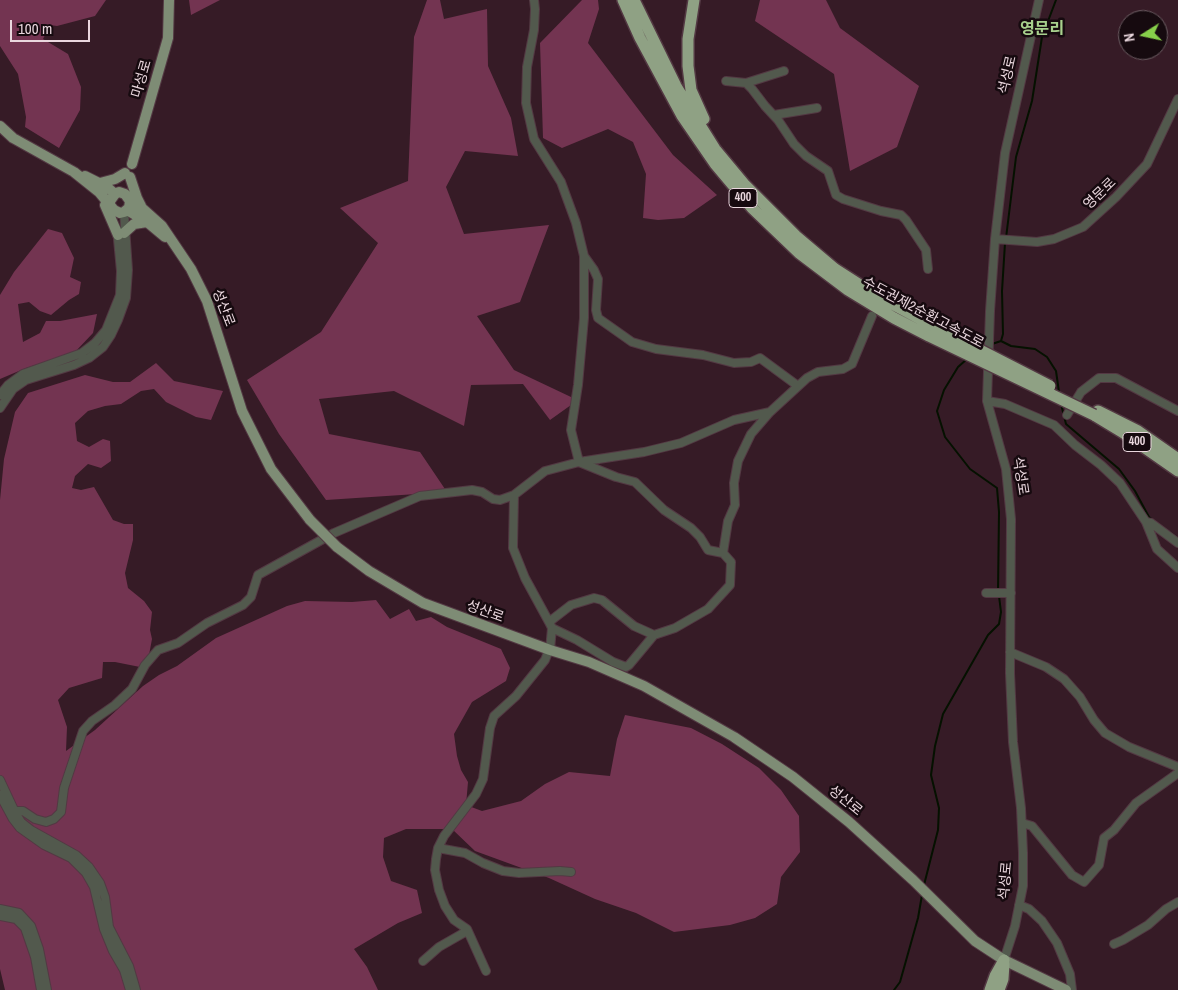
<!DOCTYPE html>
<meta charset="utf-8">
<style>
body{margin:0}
#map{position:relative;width:1178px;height:990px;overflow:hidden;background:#361b26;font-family:"Archivo Narrow",sans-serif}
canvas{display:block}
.north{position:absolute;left:1118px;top:10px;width:50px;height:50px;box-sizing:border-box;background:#160a0f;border:1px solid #6b5c62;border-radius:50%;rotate:260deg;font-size:14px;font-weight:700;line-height:20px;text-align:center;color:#ead7de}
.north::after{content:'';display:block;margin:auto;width:18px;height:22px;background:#87cf4a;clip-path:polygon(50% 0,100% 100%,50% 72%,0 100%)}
.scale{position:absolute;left:10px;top:20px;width:80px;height:22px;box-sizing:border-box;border:2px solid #ead7de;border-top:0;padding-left:6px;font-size:15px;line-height:18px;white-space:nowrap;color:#ead7de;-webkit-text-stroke:4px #160a0f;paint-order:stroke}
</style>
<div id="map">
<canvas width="1178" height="990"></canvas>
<div class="north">N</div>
<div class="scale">100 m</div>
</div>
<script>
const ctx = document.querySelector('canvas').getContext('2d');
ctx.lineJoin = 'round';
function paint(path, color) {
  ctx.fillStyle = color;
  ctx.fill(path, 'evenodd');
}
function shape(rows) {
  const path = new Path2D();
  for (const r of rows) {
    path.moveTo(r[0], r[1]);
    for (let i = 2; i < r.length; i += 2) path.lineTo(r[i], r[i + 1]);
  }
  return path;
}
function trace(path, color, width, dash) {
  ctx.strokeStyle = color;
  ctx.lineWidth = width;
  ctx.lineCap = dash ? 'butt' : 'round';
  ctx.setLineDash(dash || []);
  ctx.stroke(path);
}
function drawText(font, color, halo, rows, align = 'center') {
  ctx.font = font + ' "Archivo Narrow","Noto Sans KR",sans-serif';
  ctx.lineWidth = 5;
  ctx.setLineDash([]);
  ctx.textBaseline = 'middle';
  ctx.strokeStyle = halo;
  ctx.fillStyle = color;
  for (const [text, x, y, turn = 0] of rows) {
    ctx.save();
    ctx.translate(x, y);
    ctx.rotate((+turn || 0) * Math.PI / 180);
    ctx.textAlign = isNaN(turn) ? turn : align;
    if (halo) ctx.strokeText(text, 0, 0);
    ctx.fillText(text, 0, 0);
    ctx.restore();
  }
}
const green = shape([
 [0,0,106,0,95,16,57,26,50,25,43,39,68,54,81,87,80,110,59,148,25,127,26,117,18,74,0,46],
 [189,0,220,0,191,15],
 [427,0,440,0,444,19,487,9,488,66,511,118,518,156,465,151,446,187,464,234,549,225,520,302,477,316,514,370,571,397,571,405,550,420,523,384,471,385,464,426,394,391,319,399,329,434,420,452,447,492,326,500,279,434,247,380,321,332,378,243,340,208,408,181,414,37],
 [582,0,598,0,599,9,588,43,673,155,717,195,684,218,658,220,643,218,646,174,633,142,608,129,562,148,543,138,540,43],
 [760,0,826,0,840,28,919,86,897,147,850,171,834,74,755,21],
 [48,229,62,233,74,258,70,277,81,282,79,294,69,300,51,315,40,311,29,302,18,304,23,342,40,333,46,321,60,321,97,314,93,333,75,352,26,368,0,379,0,295,14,272],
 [156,363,174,381,223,391,211,420,196,417,166,402,154,389,141,391,121,404,105,406,88,411,75,423,77,441,89,447,103,439,110,441,111,461,101,468,88,464,75,476,72,488,81,490,94,487,113,520,124,524,133,524,133,540,125,573,128,588,144,601,152,612,150,630,152,639,149,655,140,667,115,662,103,662,102,678,69,688,58,700,67,727,66,751,95,730,143,686,159,675,177,666,216,638,287,606,305,601,352,602,376,600,390,619,409,609,416,621,431,617,447,627,501,649,510,668,506,681,472,702,454,734,457,756,461,770,468,782,466,805,482,811,521,801,545,784,569,772,610,776,617,739,625,715,691,728,722,744,759,768,781,790,799,816,800,852,781,877,777,904,755,918,730,925,674,932,636,913,595,899,549,878,475,851,452,829,406,829,384,838,383,857,391,881,417,890,422,913,398,923,354,949,367,967,378,990,5,990,0,969,0,500,4,459,15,412,28,393,85,375,113,382,130,382]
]);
const stream = shape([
 [1006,238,1016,157,1032,101,1042,37,1056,0],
 [1001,341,1011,346,1035,349,1047,357,1056,371,1059,392],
 [992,344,1001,341,1003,334,1002,291,1005,243],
 [967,359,958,367,944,390,937,411,945,437,970,469,997,488,999,512,998,591],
 [1061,404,1066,424,1119,469,1135,491,1149,517,1154,521],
 [1170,532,1178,538],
 [924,885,938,830,939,808,931,775,935,746,943,714,988,635,999,624,1001,612,999,596],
 [894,990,900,982,918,918,922,895]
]);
const minor = shape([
 [534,0,535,9,534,30,527,67,526,103,534,139,561,182,576,223,584,256,584,318,578,385,571,430,579,462,644,452,681,443,734,420,770,412],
 [726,81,746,83,752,89,765,106,778,120,794,144,806,156,828,171,836,195,843,199,881,211,901,215,906,220,926,250,928,269],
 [746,83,784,71],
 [774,115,817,108],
 [995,239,1037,242,1054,239,1083,227,1116,197,1147,164,1178,99],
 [584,256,594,270,598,279,596,310,598,318,632,342,656,349,703,355,734,363,751,362,760,358,798,386],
 [0,395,8,385,23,374,82,353,95,343,106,330,120,295,121,271,117,229],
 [987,401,1005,404,1054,425,1075,445,1101,465,1120,483,1146,522,1151,523,1178,543],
 [0,408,13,389,26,380,74,365,89,358,103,347,111,335,118,320,126,298,128,270,124,212],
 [1067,415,1081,392,1099,378,1116,378,1178,411],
 [514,495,513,548,525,578,549,622],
 [1146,522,1157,549,1178,568],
 [723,553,728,521,735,505,734,483,738,461,751,434,770,412,807,378,818,372,843,369,852,364,872,316],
 [986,593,1011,593],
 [552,628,577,640,613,662,626,667,629,665,654,635],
 [1010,652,1046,667,1064,679,1080,697,1094,720,1105,733,1129,747,1178,767],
 [0,780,15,812,21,822,31,830,76,855,89,867,100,883,105,897,109,927,129,966,136,990],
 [0,795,13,819,20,828,44,845,71,858,86,873,94,887,104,929,113,951,124,970,130,990],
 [14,811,23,811,35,819,46,822,54,819,61,812,64,788,83,731,92,721,115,705,132,689,145,665,158,650,178,643,207,623,243,605,251,597,258,575,334,533,420,496,472,490,482,492,493,499,500,500,514,495,545,471,579,462,616,477,635,482,664,510,691,528,700,537,708,550,723,553,731,562,730,585,708,609,675,628,654,635,634,626,602,600,594,598,571,605,549,622,552,628,550,650],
 [1022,823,1032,826,1072,875,1084,882,1099,865,1104,838,1114,830,1136,803,1178,773],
 [438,848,465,853,483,863,503,871,519,873,560,871,571,872],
 [1019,905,1029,909,1042,921,1057,943,1070,974,1072,990],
 [0,909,19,913,31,926,39,949,47,990],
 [0,916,16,919,25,928,35,957,41,990],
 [1114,944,1123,940,1148,925,1166,909,1178,902],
 [1004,960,1015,926,1023,886,1023,853,1021,808,1013,742,1010,673,1011,519,1006,469,987,401,990,311,995,239,1005,153,1039,0],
 [423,961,439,947,467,931],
 [486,971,467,929,454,920,445,906,439,890,435,870,436,859,438,848,444,836,476,794,483,779,490,728,494,716,516,696,545,660,549,650]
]);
const major = shape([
 [0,126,13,138,74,172,99,192,114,210,120,213,124,212,129,208,130,201],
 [132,164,168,38,169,0],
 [85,176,107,187,115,194],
 [130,177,137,198,141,206],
 [100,183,115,179,125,173],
 [105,205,118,235],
 [110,205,110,201,115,194,119,192,125,194,130,201,143,209,162,226,191,269,207,301,242,411,271,469,310,520],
 [127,210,147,222,165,237],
 [124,233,134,224,147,222],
 [337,547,369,571,423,603,550,650,589,662,644,686,734,737,793,777,849,822,913,880,975,941,1004,960,1066,990]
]);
const highway = shape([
 [623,0,640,38,682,116,715,164,752,208,799,253,848,290,894,318,929,336],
 [634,0,676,86,687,104,715,149,745,185,796,236,835,269,877,296,935,327],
 [694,0,688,39,688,66,691,90,704,119],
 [1098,411,1138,431,1178,459],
 [1094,415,1122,432,1178,471],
 [990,990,995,976,1004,960],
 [999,990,1003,979,1004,964]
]);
const majorBridge = shape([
 [310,520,337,547]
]);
const highwayBridge = shape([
 [935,327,1050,386],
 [929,336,1094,415]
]);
const shields = [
 [743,198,28],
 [1137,442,28]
];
const shieldNames = [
 ["400",743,198],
 ["400",1137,442]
];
const streetNames = [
 ["석성로",1008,75,-77],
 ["마성로",142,79,-74],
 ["영문로",1100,194,-44],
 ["성산로",223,308,69],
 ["수도권제2순환고속도로",923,313,28],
 ["석성로",1020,476,81],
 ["성산로",485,612,20],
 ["성산로",845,801,39],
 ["석성로",1006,881,-85]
];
const quarterNames = [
 ["영문리",1042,30]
];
paint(green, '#733451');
trace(stream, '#051100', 2);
trace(minor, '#533943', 10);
trace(major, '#533943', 12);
trace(highway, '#533943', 14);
trace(minor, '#52594d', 8);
trace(major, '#7e8c75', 10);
trace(highway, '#8fa184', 11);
trace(majorBridge, '#533943', 12, []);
trace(highwayBridge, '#533943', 14, []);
trace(majorBridge, '#7e8c75', 10);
trace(highwayBridge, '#8fa184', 11);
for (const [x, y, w] of shields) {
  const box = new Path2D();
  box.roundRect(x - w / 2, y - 9.5, w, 19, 4);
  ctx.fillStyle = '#160a0f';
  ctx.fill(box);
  trace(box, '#ead7de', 1);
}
drawText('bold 12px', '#ead7de', null, shieldNames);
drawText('14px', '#ead7de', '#160a0f', streetNames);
drawText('bold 16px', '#a8d08d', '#160a0f', quarterNames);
</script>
